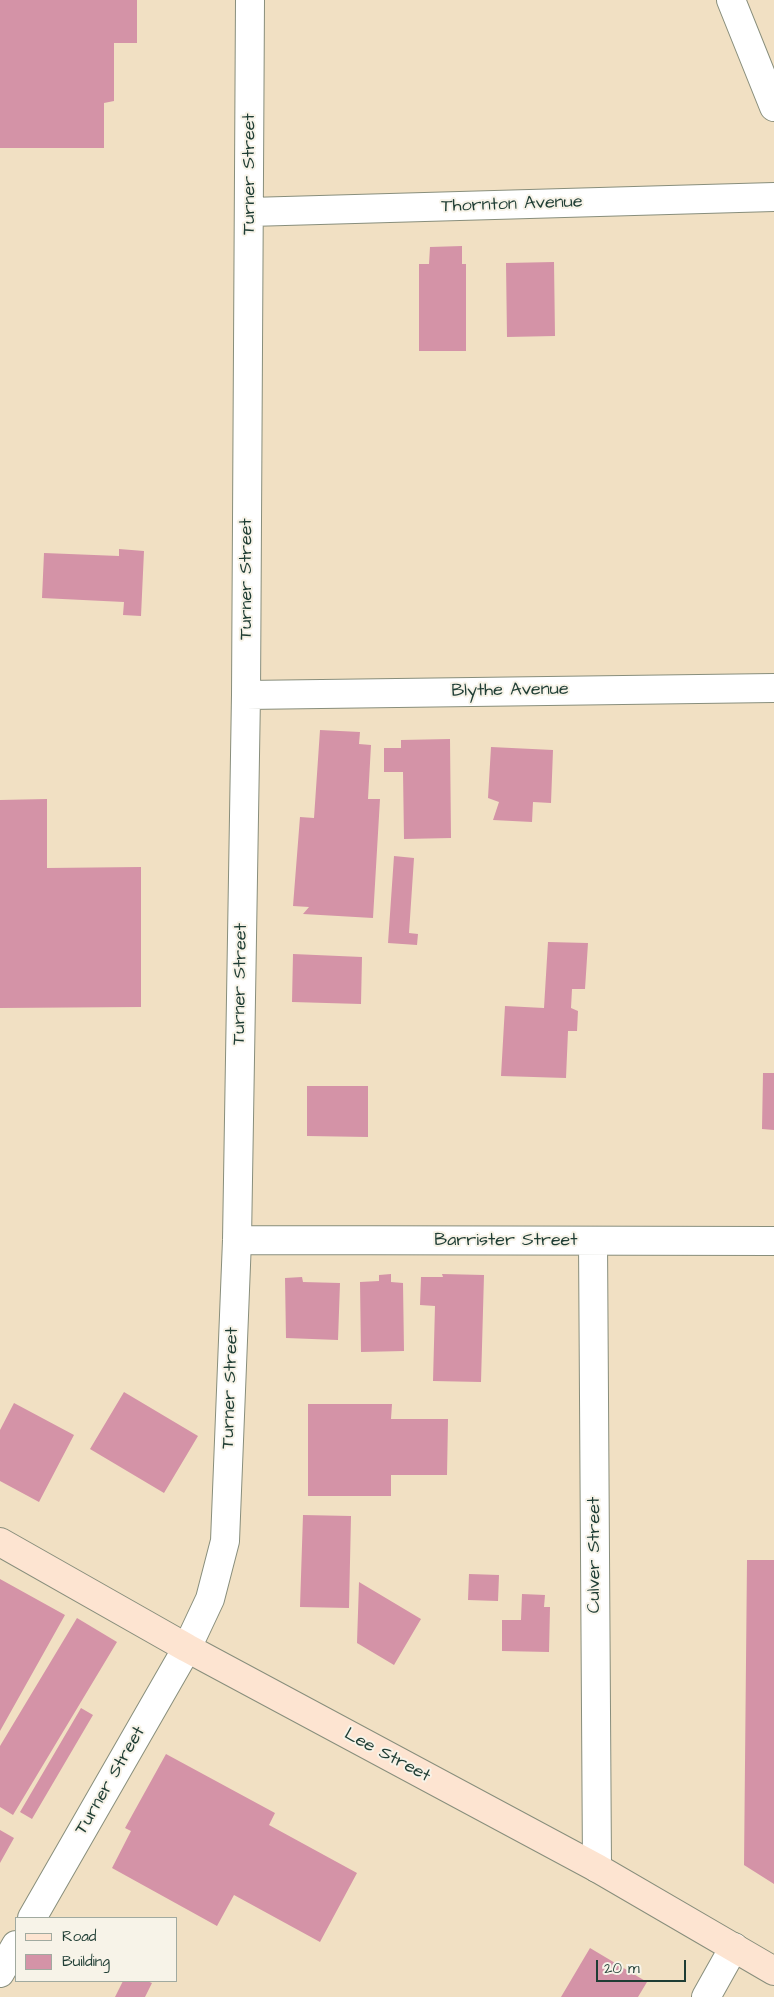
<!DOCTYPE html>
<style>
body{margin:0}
#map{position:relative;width:774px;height:1997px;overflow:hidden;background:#f1e0c3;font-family:"Architects Daughter",sans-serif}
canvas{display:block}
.legend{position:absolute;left:15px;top:1917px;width:162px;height:65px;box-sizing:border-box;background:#f7f3e8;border:1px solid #a1aaa0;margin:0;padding:6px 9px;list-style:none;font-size:15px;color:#1f3d34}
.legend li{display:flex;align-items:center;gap:10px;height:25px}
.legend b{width:25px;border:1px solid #a1aaa0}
.scale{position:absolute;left:596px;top:1960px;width:90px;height:22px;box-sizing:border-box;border:2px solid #1f3d34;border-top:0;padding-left:6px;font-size:15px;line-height:18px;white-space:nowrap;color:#1f3d34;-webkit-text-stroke:4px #f7f3e8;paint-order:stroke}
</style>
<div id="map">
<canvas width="774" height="1997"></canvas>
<ul class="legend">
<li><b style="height:6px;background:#fde4d1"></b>Road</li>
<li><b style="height:14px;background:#d493a7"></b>Building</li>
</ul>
<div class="scale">20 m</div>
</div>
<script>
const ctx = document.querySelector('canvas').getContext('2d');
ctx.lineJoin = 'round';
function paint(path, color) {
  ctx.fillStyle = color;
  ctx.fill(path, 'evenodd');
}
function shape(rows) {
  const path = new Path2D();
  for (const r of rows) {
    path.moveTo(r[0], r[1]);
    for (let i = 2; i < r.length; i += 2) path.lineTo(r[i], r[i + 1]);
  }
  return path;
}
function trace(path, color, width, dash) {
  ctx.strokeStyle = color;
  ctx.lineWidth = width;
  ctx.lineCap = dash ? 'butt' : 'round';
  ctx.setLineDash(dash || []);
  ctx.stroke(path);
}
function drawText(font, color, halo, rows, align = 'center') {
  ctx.font = font + ' "Architects Daughter",sans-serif';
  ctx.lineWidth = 4;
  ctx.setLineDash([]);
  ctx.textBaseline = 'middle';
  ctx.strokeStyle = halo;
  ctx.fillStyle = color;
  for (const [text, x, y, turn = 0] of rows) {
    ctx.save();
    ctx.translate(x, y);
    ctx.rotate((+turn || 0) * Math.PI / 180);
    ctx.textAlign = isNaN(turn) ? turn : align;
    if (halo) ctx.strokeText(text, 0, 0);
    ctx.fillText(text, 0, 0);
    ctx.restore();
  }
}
const building = shape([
 [0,0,137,0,137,43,114,43,114,101,104,103,104,148,0,148],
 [462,246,462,264,466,264,466,351,419,351,419,264,429,264,430,247],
 [554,262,555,336,507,337,506,263],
 [119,549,144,551,141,616,123,615,124,602,42,598,44,553,119,556],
 [320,730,360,732,359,744,371,745,368,799,380,799,373,918,303,914,309,907,293,906,300,817,314,818],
 [450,739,451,838,404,839,403,772,384,772,384,748,401,748,401,740],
 [491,747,553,750,551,803,533,802,532,822,493,820,499,802,488,798],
 [47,799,47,868,141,867,141,1007,0,1008,0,800],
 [394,856,414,858,409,933,418,934,417,945,388,943],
 [548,942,588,943,585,989,572,989,571,1008,578,1011,577,1031,568,1031,566,1078,501,1076,505,1006,544,1008],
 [293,954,362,957,361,1004,292,1002],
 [763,1073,774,1073,774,1130,762,1129],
 [307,1086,368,1086,368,1137,307,1136],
 [391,1274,391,1282,403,1283,404,1351,361,1352,360,1282,379,1281,379,1275],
 [442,1274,484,1275,481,1382,433,1381,435,1306,420,1305,421,1277,443,1277],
 [302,1277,303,1282,340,1283,338,1340,286,1338,285,1278],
 [124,1392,198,1436,164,1493,90,1449],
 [14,1403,74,1435,39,1502,0,1481,0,1430],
 [308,1404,392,1404,391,1419,448,1419,447,1475,391,1475,391,1496,308,1496],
 [303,1515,351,1516,349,1608,300,1607],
 [747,1560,774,1560,774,1884,744,1865],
 [469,1574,499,1575,498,1601,468,1600],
 [0,1579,65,1615,0,1731],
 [359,1582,421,1619,394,1665,357,1643],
 [522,1594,545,1595,544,1607,550,1607,549,1652,502,1651,502,1620,521,1620],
 [77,1618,117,1642,13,1815,0,1807,0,1746],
 [81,1708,93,1715,32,1819,20,1812],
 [166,1754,275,1813,269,1825,357,1873,320,1942,234,1895,217,1926,112,1868,131,1831,125,1828],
 [0,1830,14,1838,0,1863],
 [590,1948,647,1982,638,1997,561,1997],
 [123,1981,147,1981,152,1983,145,1997,115,1997]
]);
const street = shape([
 [731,0,774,107],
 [250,212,774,197],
 [246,695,774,688],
 [237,1240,774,1241],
 [593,1241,597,1868],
 [32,1918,187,1648,210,1599,225,1541,237,1240,246,695,250,0],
 [0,1973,16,1945],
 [706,1997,734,1947]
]);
const secondary = shape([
 [0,1542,187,1648,597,1868,774,1971]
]);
const streetNames = [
 ["Turner Street",250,174,-90],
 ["Thornton Avenue",512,205,-2],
 ["Turner Street",247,579,-90],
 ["Blythe Avenue",510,691,-1],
 ["Turner Street",241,984,-89],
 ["Barrister Street",506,1241],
 ["Turner Street",231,1388,-88],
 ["Culver Street",595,1555,-90],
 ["Lee Street",387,1756,28],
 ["Turner Street",111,1781,-60]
];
paint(building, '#d493a7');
trace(street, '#888e7c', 30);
trace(secondary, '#888e7c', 30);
trace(street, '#fff', 28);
trace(secondary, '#fde4d1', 28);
drawText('18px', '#1f3d34', '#f7f3e8', streetNames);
</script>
